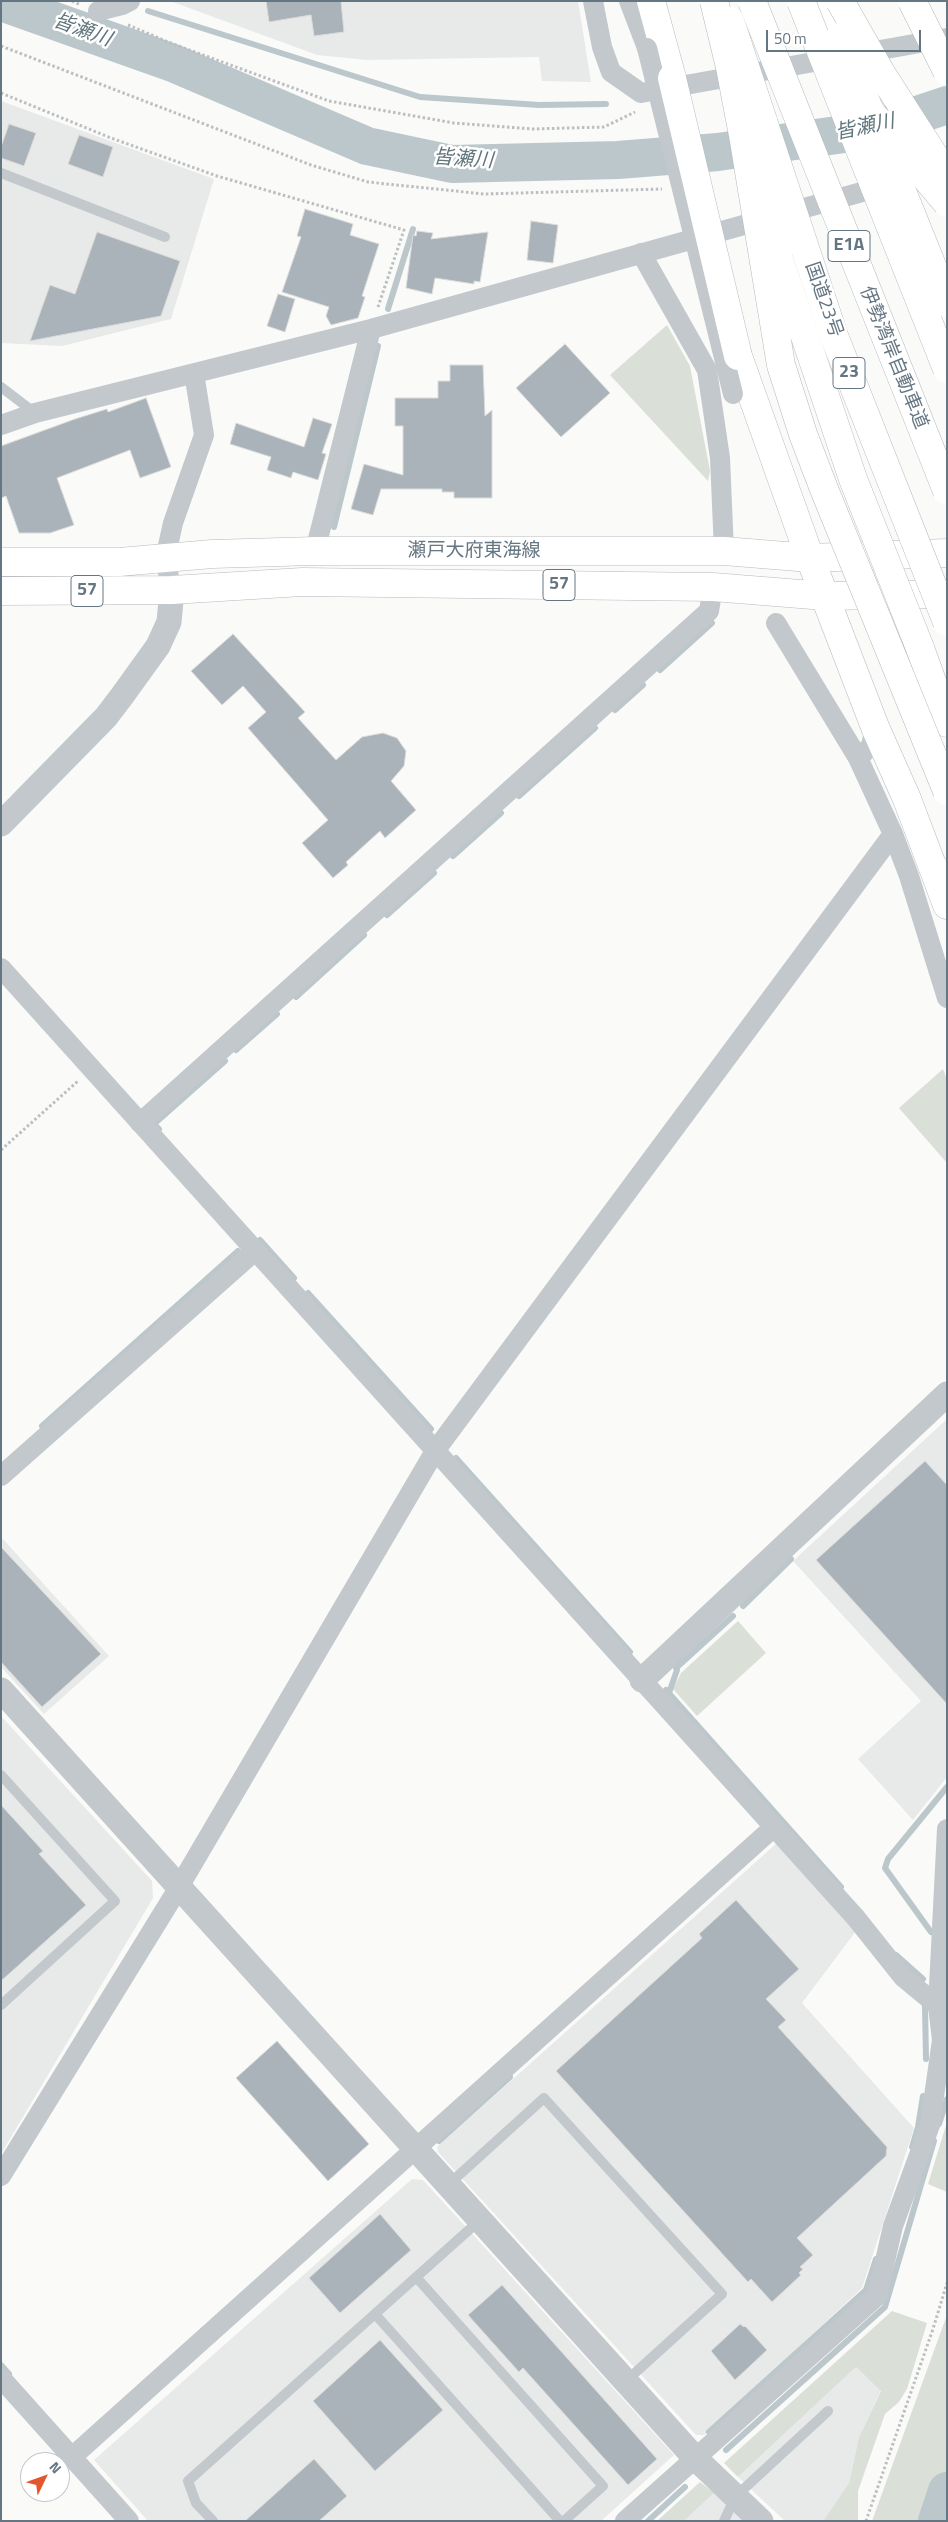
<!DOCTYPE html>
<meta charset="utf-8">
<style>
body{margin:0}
#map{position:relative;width:948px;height:2522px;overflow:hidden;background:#fafaf8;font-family:"Titillium Web",sans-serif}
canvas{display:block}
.frame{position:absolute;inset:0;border:2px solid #657683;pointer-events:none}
.north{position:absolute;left:20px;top:2452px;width:50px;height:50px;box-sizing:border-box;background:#fff;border:1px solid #c1c8cd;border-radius:50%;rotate:48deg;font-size:14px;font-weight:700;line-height:20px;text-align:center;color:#657683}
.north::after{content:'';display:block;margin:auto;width:18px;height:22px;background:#e4572e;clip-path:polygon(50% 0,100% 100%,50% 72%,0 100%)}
.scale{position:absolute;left:766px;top:30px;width:155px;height:22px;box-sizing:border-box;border:2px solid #657683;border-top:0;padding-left:6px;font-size:15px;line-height:18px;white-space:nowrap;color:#657683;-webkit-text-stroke:4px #fff;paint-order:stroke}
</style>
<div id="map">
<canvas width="948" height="2522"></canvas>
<div class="frame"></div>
<div class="north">N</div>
<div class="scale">50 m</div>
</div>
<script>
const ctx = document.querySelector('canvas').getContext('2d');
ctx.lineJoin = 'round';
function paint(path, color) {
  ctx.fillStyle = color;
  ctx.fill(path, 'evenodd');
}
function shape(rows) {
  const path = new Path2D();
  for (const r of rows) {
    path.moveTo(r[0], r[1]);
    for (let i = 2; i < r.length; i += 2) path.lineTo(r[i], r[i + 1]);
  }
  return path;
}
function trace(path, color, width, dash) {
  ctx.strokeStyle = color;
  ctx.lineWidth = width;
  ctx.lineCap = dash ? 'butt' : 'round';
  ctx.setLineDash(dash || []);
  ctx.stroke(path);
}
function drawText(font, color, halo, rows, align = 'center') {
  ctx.font = font + ' "Titillium Web","Noto Sans JP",sans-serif';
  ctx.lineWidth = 5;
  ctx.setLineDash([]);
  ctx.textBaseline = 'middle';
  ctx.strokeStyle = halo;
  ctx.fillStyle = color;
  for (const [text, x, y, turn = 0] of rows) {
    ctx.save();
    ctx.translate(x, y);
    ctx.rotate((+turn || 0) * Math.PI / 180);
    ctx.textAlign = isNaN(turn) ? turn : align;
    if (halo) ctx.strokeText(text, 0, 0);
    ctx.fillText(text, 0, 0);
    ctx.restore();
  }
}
const built = shape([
 [170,1,578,1,591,82,542,81,539,57,367,60,317,55],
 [1,101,214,179,171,319,62,346,1,343],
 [947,1419,947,1777,913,1820,858,1759,921,1701,793,1561],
 [1,1537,109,1656,44,1714,1,1667],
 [1,1716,152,1881,153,1898,1,2154],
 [777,1843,856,1931,802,2003,914,2128,862,2288,704,2435,696,2435,438,2152,437,2147],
 [412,2179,423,2180,674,2455,601,2521,148,2521,94,2460],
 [856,2367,881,2390,859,2437,849,2483,823,2521,785,2521,738,2477],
 [714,2493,744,2521,684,2521]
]);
const green = shape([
 [667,325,690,366,710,471,708,481,610,375],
 [943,1069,947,1080,947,1163,899,1108],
 [738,1621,766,1653,697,1716,673,1689,681,1673],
 [947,2122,947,2192,928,2184],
 [892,2311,927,2323,907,2389,899,2402,885,2414,858,2491,858,2521,823,2521,849,2483,859,2437,881,2391,856,2367,738,2477,724,2463],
 [947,2315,947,2472,933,2521,872,2521],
 [700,2482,714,2493,684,2521,657,2521]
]);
const stream = shape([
 [148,11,420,97,539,105,606,104],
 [388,309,413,229],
 [334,527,378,346],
 [660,670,712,623],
 [615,710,643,685],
 [519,796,595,728],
 [453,856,501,813],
 [387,915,434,873],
 [296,997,364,935],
 [236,1050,277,1014],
 [159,1129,154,1124,225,1061],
 [260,1240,294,1278],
 [308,1293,431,1429],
 [42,1426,238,1251],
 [456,1458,630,1652],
 [743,1606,791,1559],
 [666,1690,841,1887],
 [669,1693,677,1670,676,1668,733,1616],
 [931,1932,885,1868,888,1859,947,1787],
 [896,1955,923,1979],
 [925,2006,926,2059],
 [939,2124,947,2099],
 [439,2141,510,2077],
 [912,2147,918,2127,923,2096],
 [1,2365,9,2374],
 [709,2432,866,2290,876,2259],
 [726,2450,885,2307,934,2141],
 [648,2521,685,2487]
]);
const river = shape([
 [1,2,173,63,367,146,452,164,618,160,718,152,872,130,947,105],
 [937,2521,947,2491]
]);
const building = shape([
 [266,1,341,1,344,32,314,36,311,15,269,22,266,1],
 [9,124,36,133,24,166,1,158,1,147,9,124],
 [79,135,113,147,103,177,68,164,79,135],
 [305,209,353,224,350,235,379,244,362,296,365,297,358,318,331,325,326,316,329,307,282,292,301,237,297,236,305,209],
 [531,221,558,225,553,263,527,260,531,221],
 [417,231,433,233,431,239,488,232,480,282,474,281,474,284,435,278,432,294,406,288,413,235,416,236,417,231],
 [97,232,180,261,161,316,30,341,50,285,75,294,97,232],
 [278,294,295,299,285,332,267,326,278,294],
 [565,344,610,393,561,437,516,388,565,344],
 [450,365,483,365,485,416,492,410,492,498,454,498,454,492,442,492,442,489,381,489,373,515,351,509,364,464,403,475,403,426,395,426,395,398,438,398,438,381,450,381,450,365],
 [146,398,171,467,140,478,130,450,57,478,74,525,50,533,19,533,6,496,1,498,1,446,75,419,107,409,108,412,146,398],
 [313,418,332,424,322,453,326,454,318,480,293,472,291,478,267,470,271,457,230,444,236,423,304,447,313,418],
 [233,634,305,712,298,718,336,760,362,737,383,733,397,738,406,751,404,766,391,781,416,810,385,838,380,831,346,862,348,865,333,878,302,843,328,820,248,728,266,712,243,686,222,705,191,671,233,634],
 [925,1461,947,1485,947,1704,816,1560,925,1461],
 [1,1547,101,1654,42,1707,1,1662,1,1547],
 [1,1805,43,1851,39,1854,86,1905,1,1981,1,1805],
 [736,1900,799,1969,766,1999,786,2020,778,2027,887,2147,886,2156,797,2238,813,2255,800,2267,803,2269,799,2273,801,2275,772,2302,751,2279,748,2282,556,2071,702,1938,699,1934,736,1900],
 [277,2041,369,2144,328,2181,236,2078,277,2041],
 [380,2214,411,2250,340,2313,309,2278,380,2214],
 [502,2285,657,2459,628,2485,523,2368,519,2372,468,2315,502,2285],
 [740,2324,744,2327,745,2326,767,2350,735,2380,711,2351,740,2324],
 [380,2340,443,2410,375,2471,313,2401,380,2340],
 [314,2459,347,2496,319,2521,245,2521,314,2459]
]);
const path = shape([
 [72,1,81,5],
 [128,25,173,44,329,101,454,123,533,129,604,127,635,112],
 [1,46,311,165,368,182,484,194,662,189],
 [1,93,111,138,217,176,404,230,378,307],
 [1,1150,78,1081],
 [866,2521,933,2329,947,2283]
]);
const service = shape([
 [1,173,165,237],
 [1,387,35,413],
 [1,1775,115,1901,1,2005],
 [448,2185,544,2098,722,2294,626,2381],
 [416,2277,603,2486,564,2521],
 [375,2314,560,2521],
 [213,2521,196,2503,188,2481,480,2220],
 [724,2521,735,2497,828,2411]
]);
const minor = shape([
 [593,1,602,47,611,72,641,93,947,38],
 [629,1,647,48],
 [98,11,122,5,130,1],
 [641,253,707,370,720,458,724,551],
 [1,425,35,413,371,329,887,185],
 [315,551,371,329],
 [172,590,165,559,173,523,204,435,194,373],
 [776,623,858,758],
 [875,727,871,746,858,758,893,834,909,876,947,998],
 [1,968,856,1918,903,1977,938,2006],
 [140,1123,709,611,713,587],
 [1,1476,255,1251],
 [1,2176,179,1887,435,1451,893,834],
 [1,2378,129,2521],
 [72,2457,774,1827],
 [625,2521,877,2296,893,2226,930,2125,942,2040,938,2006,947,1829]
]);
const tertiary = shape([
 [1,824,106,717,122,696,158,646,169,622,172,590],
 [642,1680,947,1394],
 [1,1690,695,2458,761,2521]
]);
const primary = shape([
 [1,562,119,562,212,554,315,551,724,551,810,558,947,553],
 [1,591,172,590,302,582,713,587,825,596,947,594]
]);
const trunk = shape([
 [651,1,672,78],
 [824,1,840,37],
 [738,356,810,558,875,727,907,799,947,905]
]);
const motorway = shape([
 [920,648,947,723],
 [932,865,947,885]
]);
const minorBridge = shape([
 [647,48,733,394]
]);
const trunkBridge = shape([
 [912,1,947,71],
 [730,21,834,336,947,622],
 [840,37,947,303],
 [672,78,738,356]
]);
const motorwayBridge = shape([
 [714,1,730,67,743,135,781,365,803,434,824,489,947,791],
 [752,1,947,491],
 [801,1,947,369],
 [840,1,881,73,947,176],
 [868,109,947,203],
 [763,121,779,259,853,479,920,648]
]);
const shields = [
 [849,246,42],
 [849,373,32],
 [559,585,32],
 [87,591,32]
];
const shieldNames = [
 ["E1A",849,246],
 ["23",849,373],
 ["57",559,585],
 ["57",87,591]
];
const streetNames = [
 ["国道23号",823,300,71],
 ["伊勢湾岸自動車道",893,358,68],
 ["瀬戸大府東海線",474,551]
];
const waterNames = [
 ["皆瀬川",82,31,20],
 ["皆瀬川",865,128,-12],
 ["皆瀬川",463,160,4]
];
paint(built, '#e8e9e9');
paint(green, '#dadfd7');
trace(stream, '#bbc7cb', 6);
trace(river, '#bbc7cb', 38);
paint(building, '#aab3b9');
trace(building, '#dcdcda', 1);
trace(primary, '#b5babe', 29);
trace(trunk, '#b4b9bd', 29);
trace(motorway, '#b4b9bd', 29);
trace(path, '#bbbfc2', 3, [2.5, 2.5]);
trace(service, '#c3c8cc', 10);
trace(minor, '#c3c8cc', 20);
trace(tertiary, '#c3c8cc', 25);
trace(primary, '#fff', 28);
trace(trunk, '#fff', 28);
trace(motorway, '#fff', 28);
trace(trunkBridge, '#b4b9bd', 29, []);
trace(motorwayBridge, '#b4b9bd', 29, []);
trace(minorBridge, '#c3c8cc', 20);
trace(trunkBridge, '#fff', 28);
trace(motorwayBridge, '#fff', 28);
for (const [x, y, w] of shields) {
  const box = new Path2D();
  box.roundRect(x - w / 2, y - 15.5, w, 31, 4);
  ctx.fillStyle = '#fff';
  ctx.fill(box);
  trace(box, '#657683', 1);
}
drawText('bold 18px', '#657683', null, shieldNames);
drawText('19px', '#657683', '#fff', streetNames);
drawText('italic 20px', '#60757c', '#fff', waterNames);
</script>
